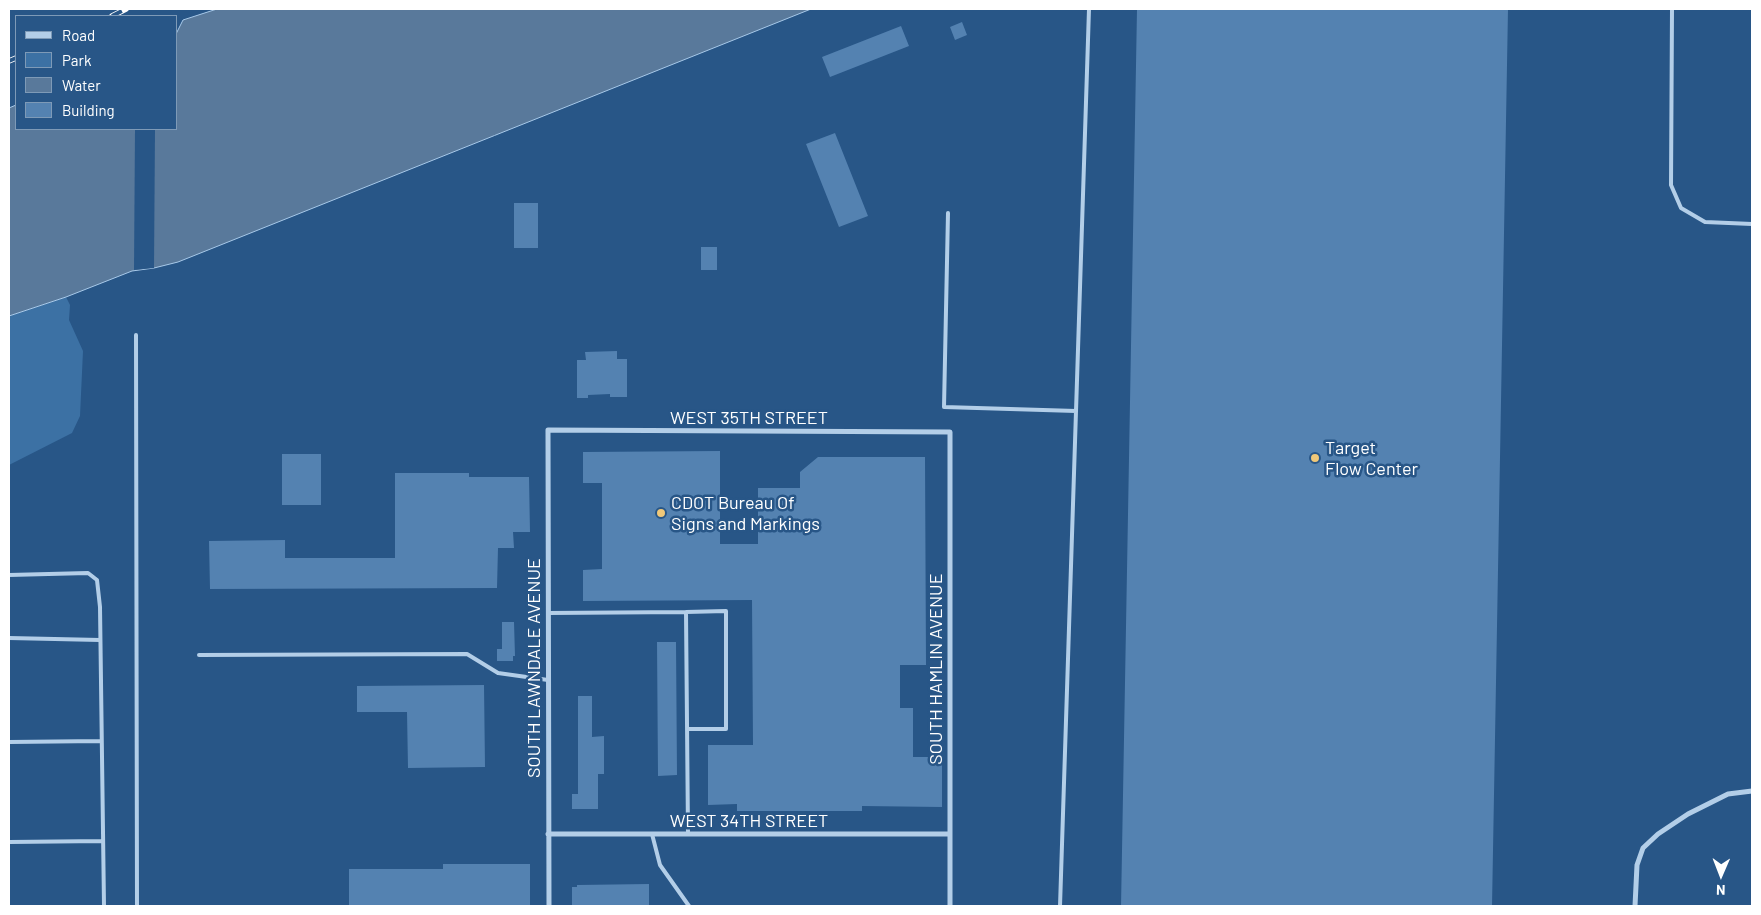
<!DOCTYPE html>
<style>
body{margin:0}
#map{position:relative;width:1761px;height:915px;overflow:hidden;background:#285687;font-family:Barlow,sans-serif}
canvas{display:block}
.frame{position:absolute;inset:0;border:10px solid #fff;pointer-events:none}
.legend{position:absolute;left:15px;top:15px;width:162px;height:115px;box-sizing:border-box;background:#285687;border:1px solid #7e9ab7;margin:0;padding:6px 9px;list-style:none;font-size:15px;color:#fff}
.legend li{display:flex;align-items:center;gap:10px;height:25px}
.legend b{width:25px;border:1px solid #7e9ab7}
.north{position:absolute;left:1696px;top:850px;width:50px;height:50px;-webkit-text-stroke:4px #285687;paint-order:stroke;rotate:181deg;font-size:14px;font-weight:700;line-height:20px;text-align:center;color:#fff}
.north::after{content:'';display:block;margin:auto;width:18px;height:22px;background:#fff;clip-path:polygon(50% 0,100% 100%,50% 72%,0 100%)}
</style>
<div id="map">
<canvas width="1761" height="915"></canvas>
<div class="frame"></div>
<ul class="legend">
<li><b style="height:6px;background:#b3cee8"></b>Road</li>
<li><b style="height:14px;background:#3c71a4"></b>Park</li>
<li><b style="height:14px;background:#59799b"></b>Water</li>
<li><b style="height:14px;background:#5482b1"></b>Building</li>
</ul>
<div class="north">N</div>
</div>
<script>
const ctx = document.querySelector('canvas').getContext('2d');
ctx.lineJoin = 'round';
function paint(path, color) {
  ctx.fillStyle = color;
  ctx.fill(path, 'evenodd');
}
function shape(rows) {
  const path = new Path2D();
  for (const r of rows) {
    path.moveTo(r[0], r[1]);
    for (let i = 2; i < r.length; i += 2) path.lineTo(r[i], r[i + 1]);
  }
  return path;
}
function trace(path, color, width, dash) {
  ctx.strokeStyle = color;
  ctx.lineWidth = width;
  ctx.lineCap = dash ? 'butt' : 'round';
  ctx.setLineDash(dash || []);
  ctx.stroke(path);
}
function drawText(font, color, halo, rows, align = 'center') {
  ctx.font = font + ' Barlow,sans-serif';
  ctx.lineWidth = 5;
  ctx.setLineDash([]);
  ctx.textBaseline = 'middle';
  ctx.strokeStyle = halo;
  ctx.fillStyle = color;
  for (const [text, x, y, turn = 0] of rows) {
    ctx.save();
    ctx.translate(x, y);
    ctx.rotate((+turn || 0) * Math.PI / 180);
    ctx.textAlign = isNaN(turn) ? turn : align;
    if (halo) ctx.strokeText(text, 0, 0);
    ctx.fillText(text, 0, 0);
    ctx.restore();
  }
}
const green = shape([
 [66,297,70,305,69,320,83,351,80,416,72,433,9,465,9,316]
]);
const water = shape([
 [217,9,811,9,178,262,154,268,132,271,66,297,9,316,9,108,16,105,16,129,176,129,176,34,183,20,217,9]
]);
const pier = shape([
 [135,129,155,129,154,268,134,270]
]);
const building = shape([
 [1137,9,1508,9,1492,906,1121,906],
 [962,22,967,35,955,40,950,27],
 [901,26,909,46,830,77,822,57],
 [835,133,868,216,839,227,806,144],
 [514,203,538,203,538,248,514,248],
 [701,247,717,247,717,270,701,270],
 [617,351,617,359,627,359,627,397,610,397,610,394,588,395,588,398,577,398,577,360,586,360,585,352],
 [720,451,720,544,758,544,758,488,800,488,800,472,818,457,925,457,926,665,900,665,900,708,913,708,913,757,942,757,942,807,862,806,862,811,737,811,737,804,708,805,708,745,753,745,752,600,583,601,583,570,602,569,602,483,583,483,583,452],
 [282,454,321,454,321,505,282,505],
 [395,473,469,473,469,477,529,477,530,532,513,532,514,548,498,548,497,588,210,589,209,541,285,540,285,558,395,558],
 [502,622,514,622,515,656,513,656,513,661,497,661,497,649,502,649],
 [657,642,676,642,677,775,658,776],
 [484,685,485,767,408,768,407,712,357,712,357,686],
 [578,696,592,696,592,737,604,736,604,774,598,774,598,809,572,809,572,794,578,794],
 [443,864,530,864,530,906,349,906,349,869,443,869],
 [649,884,649,906,572,906,572,887,577,887,577,885]
]);
const service = shape([
 [1672,9,1671,185,1681,208,1705,222,1752,224],
 [948,213,944,407,1076,411],
 [136,335,137,906],
 [9,575,88,573,97,580,100,607,104,906],
 [686,612,726,611,726,729,687,729],
 [548,613,686,612,688,834],
 [9,638,100,640],
 [199,655,467,654,498,673,548,680],
 [9,742,101,741],
 [652,834,660,865,689,906],
 [9,842,103,841],
 [1060,906,1089,9]
]);
const minor = shape([
 [548,834,950,834],
 [549,906,548,430,950,432,950,906],
 [1635,906,1637,865,1643,848,1658,834,1688,814,1728,794,1752,791]
]);
const rail = shape([
 [112,16,126,9],
 [9,61,16,58]
]);
const markers = [
 [1315,458,5,"#f0c879"],
 [661,513,5,"#f0c879"]
];
const streetNames = [
 ["WEST 35TH STREET",749,418],
 ["SOUTH LAWNDALE AVENUE",534,668,-90],
 ["SOUTH HAMLIN AVENUE",936,669,-90],
 ["WEST 34TH STREET",749,821]
];
const poiNames = [
 ["Target",1325,448],
 ["Flow Center",1325,469],
 ["CDOT Bureau Of",671,503],
 ["Signs and Markings",671,524]
];
paint(green, '#3c71a4');
paint(water, '#59799b');
trace(water, '#a8c9e9', 1);
paint(pier, '#285687');
paint(building, '#5482b1');
trace(service, '#b3cee8', 4);
trace(minor, '#b3cee8', 5);
trace(rail, '#fff', 5.5);
trace(rail, '#285687', 4, [11]);
for (const [x, y, r, color] of markers) {
  const dot = new Path2D();
  dot.arc(x, y, r, 0, 2 * Math.PI);
  ctx.fillStyle = color;
  ctx.fill(dot);
  trace(dot, '#285687', 2);
}
drawText('18px', '#fff', '#285687', streetNames);
drawText('18px', '#fff', '#285687', poiNames, 'left');
</script>
